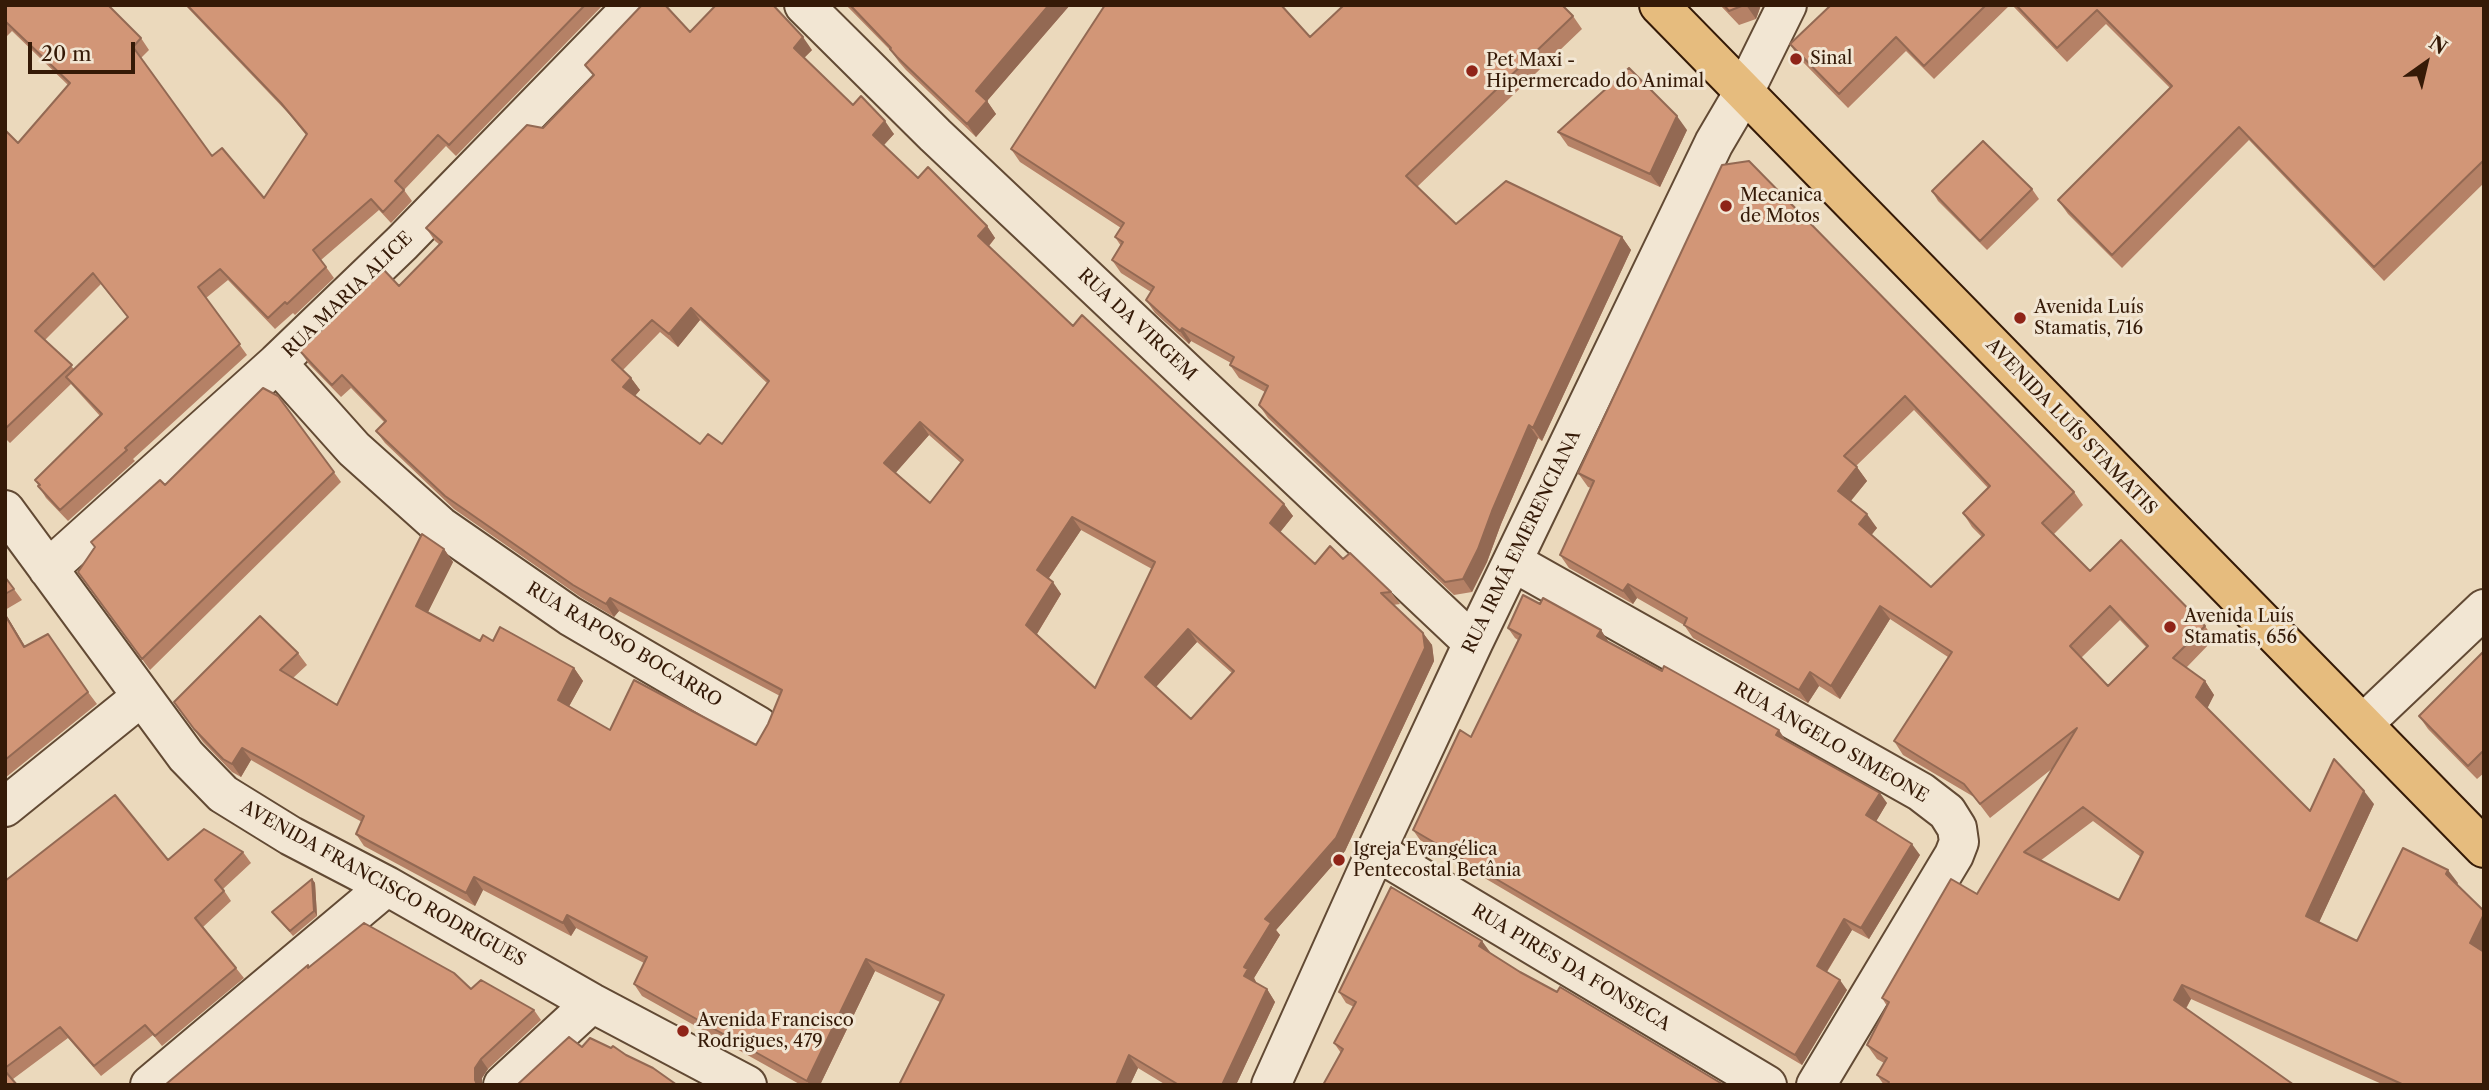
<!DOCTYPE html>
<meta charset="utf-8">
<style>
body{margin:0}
#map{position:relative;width:2489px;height:1090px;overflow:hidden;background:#ebd9bc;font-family:"Libre Caslon Text",serif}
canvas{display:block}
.frame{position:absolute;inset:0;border:7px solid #351a07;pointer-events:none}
.north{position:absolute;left:2391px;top:28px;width:70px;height:70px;-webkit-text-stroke:5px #f2e6d3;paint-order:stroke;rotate:34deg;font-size:19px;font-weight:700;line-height:28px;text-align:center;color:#351a07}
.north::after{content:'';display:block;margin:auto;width:24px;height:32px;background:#351a07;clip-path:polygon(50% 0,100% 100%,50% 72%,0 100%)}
.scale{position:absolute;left:28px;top:42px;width:107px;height:32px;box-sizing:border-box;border:4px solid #351a07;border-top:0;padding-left:9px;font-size:21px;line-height:24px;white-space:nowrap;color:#351a07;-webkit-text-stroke:5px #f2e6d3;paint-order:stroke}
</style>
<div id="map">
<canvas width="2489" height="1090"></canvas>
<div class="frame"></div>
<div class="north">N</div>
<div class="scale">20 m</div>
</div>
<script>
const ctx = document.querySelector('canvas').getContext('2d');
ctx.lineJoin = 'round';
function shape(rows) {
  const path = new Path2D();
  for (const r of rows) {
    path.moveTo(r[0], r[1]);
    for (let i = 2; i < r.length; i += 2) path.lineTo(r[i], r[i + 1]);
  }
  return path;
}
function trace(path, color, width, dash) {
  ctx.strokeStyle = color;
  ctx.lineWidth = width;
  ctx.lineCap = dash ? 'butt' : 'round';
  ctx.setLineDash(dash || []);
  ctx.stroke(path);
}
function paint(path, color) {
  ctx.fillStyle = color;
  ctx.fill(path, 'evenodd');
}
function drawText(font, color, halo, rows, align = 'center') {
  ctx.font = font + ' "Libre Caslon Text",serif';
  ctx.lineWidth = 6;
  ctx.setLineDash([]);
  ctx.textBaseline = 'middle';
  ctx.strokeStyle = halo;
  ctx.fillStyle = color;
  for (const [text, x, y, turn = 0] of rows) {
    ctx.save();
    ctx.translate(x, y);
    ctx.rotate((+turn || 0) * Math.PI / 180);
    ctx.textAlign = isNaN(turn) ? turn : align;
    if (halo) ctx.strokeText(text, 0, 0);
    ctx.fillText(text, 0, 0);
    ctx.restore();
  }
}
const minor = shape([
 [804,5,935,135,1473,643],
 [277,363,354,449,440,526,570,616,758,726],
 [5,510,186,756,223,794,291,836,387,886,592,1003,747,1085],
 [1513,562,1921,792,1947,812,1957,828,1959,842,1954,855,1816,1085],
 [48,569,277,363,402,243,634,5],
 [2363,724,2484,609],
 [5,807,141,697],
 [1376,851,1767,1085],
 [150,1085,387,886],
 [503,1085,592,1003],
 [1271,1085,1376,851,1473,643,1714,143,1744,92,1787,5]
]);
const major = shape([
 [1659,5,2484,848]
]);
const wall = shape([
 [5,5,141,38,149,50,141,58,212,156,264,198,306,135,289,114,185,5,603,5,456,156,446,146,404,190,412,201,391,223,379,210,321,260,334,278,295,315,293,313,275,329,228,280,206,298,247,355,133,459,135,461,68,521,46,498,35,480,100,416,71,384,10,443,5,438,5,130,18,143,68,85,12,31,5,38],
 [101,284,128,318,74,369,45,340],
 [846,5,1070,5,987,101,996,114,976,137,906,70,899,62,892,52],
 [1720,5,1761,5,1756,19,1739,25],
 [1831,5,2010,5,1934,79,1906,51,1848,108,1799,58,1790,44],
 [2012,5,2484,5,2484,183,2384,281,2249,140,2122,268,2068,214,2058,200,2170,88,2106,24,2067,62],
 [1573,16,1582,29,1417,187,1456,224,1622,237,1631,250,1542,441,1538,438,1501,524,1487,562,1472,592,1454,595,1268,418,1259,405,1265,392,1239,378,1230,365,1231,363,1191,341,1189,344,1155,313,1146,300,1151,292,1121,273,1112,260,1121,246,1115,237,1121,228,1020,162,1011,149,1310,37],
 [690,32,812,50,804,58,853,105,894,134,884,145,918,178,987,226,995,238,989,246,1073,326,1284,504,1293,516,1280,532,1315,564,1343,559,1391,592,1400,604,1393,605,1423,633,1432,645,1434,661,1345,851,1276,930,1280,935,1254,978,1256,982,1256,983,1267,989,1275,1002,1236,1085,1166,1085,1138,1068,1130,1085,899,1085,940,1002,875,971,820,1085,801,1085,642,996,634,984,644,963,576,928,571,936,483,890,475,906,364,846,356,834,362,822,307,792,251,760,241,777,232,772,203,742,174,702,298,653,307,665,293,678,337,705,444,549,453,562,428,612,480,641,493,641,574,668,583,681,569,706,610,730,756,745,768,724,780,696,619,611,614,617,582,598,454,509,385,443,376,431,385,423,351,388,341,397,308,363,300,351,399,286,440,245,435,241,426,228,543,128,593,75,585,65],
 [700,320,767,383,722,444,700,444,635,396,640,390,631,378,623,370,660,332,678,347],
 [929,435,961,463,930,503,895,473],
 [1081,530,1152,569,1095,688,1037,634,1061,594,1049,578],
 [1197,642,1232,673,1191,719,1156,687],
 [1687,130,1660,187,1568,146,1558,132],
 [1722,165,2074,492,2083,505,2054,534,2090,571,2205,626,2214,639,2186,668,2205,681,2214,695,2207,708,2310,811,2374,804,2319,922,2357,941,2458,883,2457,884,2484,911,2484,947,2482,951,2484,1085,2384,1085,2191,999,2186,1009,2293,1085,1884,1085,1877,1075,1884,1063,1877,1059,1867,1045,1887,1006,1882,998,1977,894,2053,768,1990,818,1974,797,1903,755,1894,741,1948,657,1890,619,1840,699,1819,686,1808,703,1693,638,1684,625,1637,598,1633,604,1569,568,1560,555,1591,488,1588,487,1578,473],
 [1914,410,1988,488,1963,513,1972,527,1982,537,1931,587,1871,535,1877,528,1851,501,1867,481,1856,466],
 [2120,620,2147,648,2108,686,2081,658],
 [2093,821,2141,857,2119,900,2040,861],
 [2032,189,2039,199,1987,250,1938,201,1932,191],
 [278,396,341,482,150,670,78,572,95,548,91,542,165,485],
 [5,577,22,600,5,610],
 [1540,604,1601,630,1608,642,1785,740,1887,803,1876,821,1920,855,1869,939,1852,930,1827,972,1847,990,1802,1065,1420,840,1413,830,1471,737,1518,640,1515,638,1508,628],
 [5,613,25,646,88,692,97,704,5,778],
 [2484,651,2484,773,2477,779,2428,729,2419,716],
 [243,852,251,863,223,889,231,901,203,927,244,978,162,1046,153,1035,101,1076,68,1038,5,1085,5,881,168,860],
 [312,879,315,883,317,916,293,936,272,912],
 [1482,941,1489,952,1520,972,1724,1085,1341,1053,1334,1043,1354,1007,1346,1003,1339,992],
 [309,967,471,989,534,1010,541,1020,488,1069,482,1078]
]);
const shadedWall = shape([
 [1049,5,1070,5,987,101,996,114,976,137,967,124,976,91],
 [1746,5,1761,5,1756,19],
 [803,37,812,50,802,60,794,48],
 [1677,116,1687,130,1660,187,1650,174],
 [885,121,894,134,882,147,873,135],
 [987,226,995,238,987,248,978,236],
 [1622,237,1631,250,1542,441,1533,428],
 [691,308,700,320,678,347,669,334],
 [1182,328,1191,341,1189,344,1180,331],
 [631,378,640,390,632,399,623,387],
 [920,422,929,435,893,476,884,463],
 [1529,425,1538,438,1501,524,1487,562,1472,592,1463,579],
 [1857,467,1867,481,1848,504,1838,491],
 [1284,504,1293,516,1278,535,1270,523],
 [1867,514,1877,528,1869,538,1859,524],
 [1072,517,1081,530,1046,582,1037,570],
 [444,549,453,562,425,618,416,606],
 [1053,582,1061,594,1035,637,1026,625],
 [1628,584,1637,598,1633,604,1623,591],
 [610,598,619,611,614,617,606,604],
 [1880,606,1890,619,1840,699,1831,686],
 [5,613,32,658,5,615],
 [1188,629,1197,642,1154,689,1145,677],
 [1601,630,1608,641,1605,646,1597,636],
 [1423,633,1432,645,1434,661,1345,851,1276,930,1280,935,1254,978,1256,982,1253,989,1244,976,1244,967,1265,919],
 [574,668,583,681,566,712,558,700],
 [1810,672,1819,686,1808,703,1799,690],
 [2205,681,2214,695,2206,711,2196,697],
 [1779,730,1786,741,1776,735],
 [242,748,251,760,241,777,232,764],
 [2364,791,2374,804,2316,929,2306,916],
 [1880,793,1887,803,1874,825,1866,815],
 [1912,844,1920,855,1869,939,1861,928],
 [2448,870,2458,883,2456,887,2446,874],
 [474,877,483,890,475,906,466,893],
 [312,879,315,883,317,916,314,911],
 [2484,914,2484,947,2479,957,2470,943],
 [567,915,576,928,571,936,563,923],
 [1844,919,1852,930,1824,976,1817,966],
 [1482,941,1490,952,1486,957,1479,946],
 [866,959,875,971,820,1085,810,1085,807,1081],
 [1840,980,1847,990,1802,1065,1795,1055],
 [2182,985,2191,999,2183,1013,2174,1000],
 [1267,989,1275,1002,1236,1085,1222,1085],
 [1129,1055,1138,1068,1130,1085,1116,1085],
 [481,1059,488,1069,482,1078,482,1085,477,1085,475,1080,475,1068]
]);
const building = shape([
 [5,5,108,5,141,38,133,47,212,156,222,148,264,198,307,134,281,103,187,5,585,5,449,145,438,135,395,181,404,190,383,212,371,199,313,250,326,267,287,304,285,302,268,318,220,269,198,287,240,344,125,448,127,450,60,510,38,486,40,485,35,480,102,414,66,377,128,317,93,273,35,331,72,365,5,429,5,130,18,143,70,83,5,21,5,5],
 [642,5,665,5,690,32,716,5,773,5,803,37,794,48,853,105,861,96,885,121,873,135,918,178,928,167,987,226,978,236,1073,326,1082,315,1284,504,1270,523,1315,564,1330,546,1343,559,1350,553,1391,592,1381,593,1423,633,1425,648,1336,838,1265,919,1271,923,1244,967,1248,969,1244,976,1267,989,1222,1085,1179,1085,1129,1055,1116,1085,899,1085,944,995,866,959,807,1081,634,984,647,957,567,915,563,923,474,877,466,893,356,834,364,816,299,779,242,748,232,764,223,759,194,729,174,702,260,616,298,653,280,670,337,705,422,534,444,549,416,606,480,641,483,635,493,641,500,627,574,668,558,700,610,730,634,680,756,745,768,724,782,690,610,598,606,604,573,585,445,496,376,431,386,421,342,375,332,385,300,351,384,270,399,286,442,242,426,228,527,125,543,128,594,75,585,65,642,5],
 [691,308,769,381,722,444,708,434,700,444,623,387,631,378,612,360,652,320,669,334,691,308],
 [920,422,963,460,930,503,884,463,920,422],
 [1072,517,1155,562,1095,688,1026,625,1053,582,1037,570,1072,517],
 [1188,629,1234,671,1191,719,1145,677,1188,629],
 [850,5,1049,5,976,91,987,101,967,124,897,57,890,49,891,48,850,5],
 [1105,5,1281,5,1310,37,1344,5,1562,5,1573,16,1406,176,1456,224,1506,181,1622,237,1533,428,1529,425,1492,511,1478,549,1463,579,1445,582,1259,405,1268,386,1230,365,1234,357,1182,328,1180,331,1146,300,1154,287,1112,260,1123,242,1115,237,1124,223,1011,149,1105,5],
 [1724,5,1744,5,1729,11,1724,5],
 [1831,5,1986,5,1924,66,1896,37,1839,94,1790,44,1831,5],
 [2016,5,2484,5,2484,160,2374,267,2239,127,2112,255,2058,200,2172,86,2097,10,2057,48,2016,5],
 [1629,68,1677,116,1650,174,1558,132,1629,68],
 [1983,141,2032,189,1980,241,1932,191,1983,141],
 [1749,161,2074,492,2042,523,2090,571,2121,540,2205,626,2173,658,2205,681,2196,697,2310,811,2334,759,2364,791,2306,916,2357,941,2403,848,2448,870,2446,874,2484,911,2484,914,2470,943,2484,952,2484,1085,2404,1085,2182,985,2174,1000,2294,1085,1887,1085,1889,1082,1877,1075,1887,1058,1867,1045,1889,1002,1882,998,1951,879,1977,894,2077,728,1980,804,1964,784,1894,741,1952,652,1880,606,1831,686,1810,672,1799,690,1684,625,1687,618,1628,584,1623,591,1560,555,1594,481,1578,473,1722,165,1749,161],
 [1905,396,1990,486,1963,513,1984,535,1931,587,1859,524,1867,514,1838,491,1857,467,1844,456,1905,396],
 [2110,606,2148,646,2108,686,2070,646,2110,606],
 [2083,807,2143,852,2119,900,2024,852,2083,807],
 [263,388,278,396,334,472,142,659,78,572,95,547,91,542,160,480,165,485,263,388],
 [5,577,14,589,5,594,5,577],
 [1523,595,1540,604,1543,598,1601,630,1597,636,1662,671,1664,666,1779,730,1776,735,1880,793,1866,815,1912,844,1861,928,1844,919,1817,966,1840,980,1795,1055,1413,830,1460,730,1471,737,1521,635,1508,628,1523,595],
 [5,615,24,647,48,634,88,692,5,760,5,615],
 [2484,651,2484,754,2482,752,2468,766,2419,716,2484,651],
 [115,795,168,860,204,829,243,852,215,880,224,891,195,918,236,968,155,1036,145,1025,94,1066,60,1027,5,1068,5,881,115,795],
 [312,879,314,911,290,931,272,912,312,879],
 [1391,887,1482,941,1479,946,1520,972,1557,992,1560,987,1724,1085,1323,1085,1343,1049,1334,1043,1356,1002,1339,992,1391,887],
 [364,923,454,973,471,989,481,980,534,1010,481,1059,475,1068,475,1080,477,1085,165,1085,308,965,308,968,364,923],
 [569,1037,582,1047,590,1038,611,1048,613,1046,626,1055,653,1068,677,1085,517,1085,569,1037],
 [5,1071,17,1085,5,1085,5,1071]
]);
const markers = [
 [1796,59,7,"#8f2418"],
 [1472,71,7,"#8f2418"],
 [1726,206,7,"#8f2418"],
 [2020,318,7,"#8f2418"],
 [2170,627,7,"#8f2418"],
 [1339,860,7,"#8f2418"],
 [683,1031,7,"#8f2418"]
];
const poiNames = [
 ["Sinal",1810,59],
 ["Pet Maxi -",1486,61],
 ["Hipermercado do Animal",1486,82],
 ["Mecanica",1740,196],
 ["de Motos",1740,217],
 ["Avenida Luís",2034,308],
 ["Stamatis, 716",2034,329],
 ["Avenida Luís",2184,617],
 ["Stamatis, 656",2184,638],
 ["Igreja Evangélica",1353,850],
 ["Pentecostal Betânia",1353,871],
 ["Avenida Francisco",697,1021],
 ["Rodrigues, 479",697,1042]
];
const streetNames = [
 ["RUA MARIA ALICE",348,295,-44],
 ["RUA DA VIRGEM",1137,325,43],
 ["AVENIDA LUÍS STAMATIS",2071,427,46],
 ["RUA IRMÃ EMERENCIANA",1522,542,-64],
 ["RUA RAPOSO BOCARRO",624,645,31],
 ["RUA ÂNGELO SIMEONE",1831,743,30],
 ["AVENIDA FRANCISCO RODRIGUES",383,884,29],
 ["RUA PIRES DA FONSECA",1571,968,31]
];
trace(minor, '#624a34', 42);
trace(major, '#351a07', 42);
trace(minor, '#f2e6d3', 38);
trace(major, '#e6bc7e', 38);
paint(wall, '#b58166');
paint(shadedWall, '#936953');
paint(building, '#d29677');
trace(building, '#936953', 2);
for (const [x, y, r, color] of markers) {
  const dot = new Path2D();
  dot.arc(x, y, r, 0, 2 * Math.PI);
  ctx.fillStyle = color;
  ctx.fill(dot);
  trace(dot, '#f2e6d3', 2.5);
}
drawText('18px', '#351a07', '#f2e6d3', poiNames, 'left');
drawText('18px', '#351a07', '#f2e6d3', streetNames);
</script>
